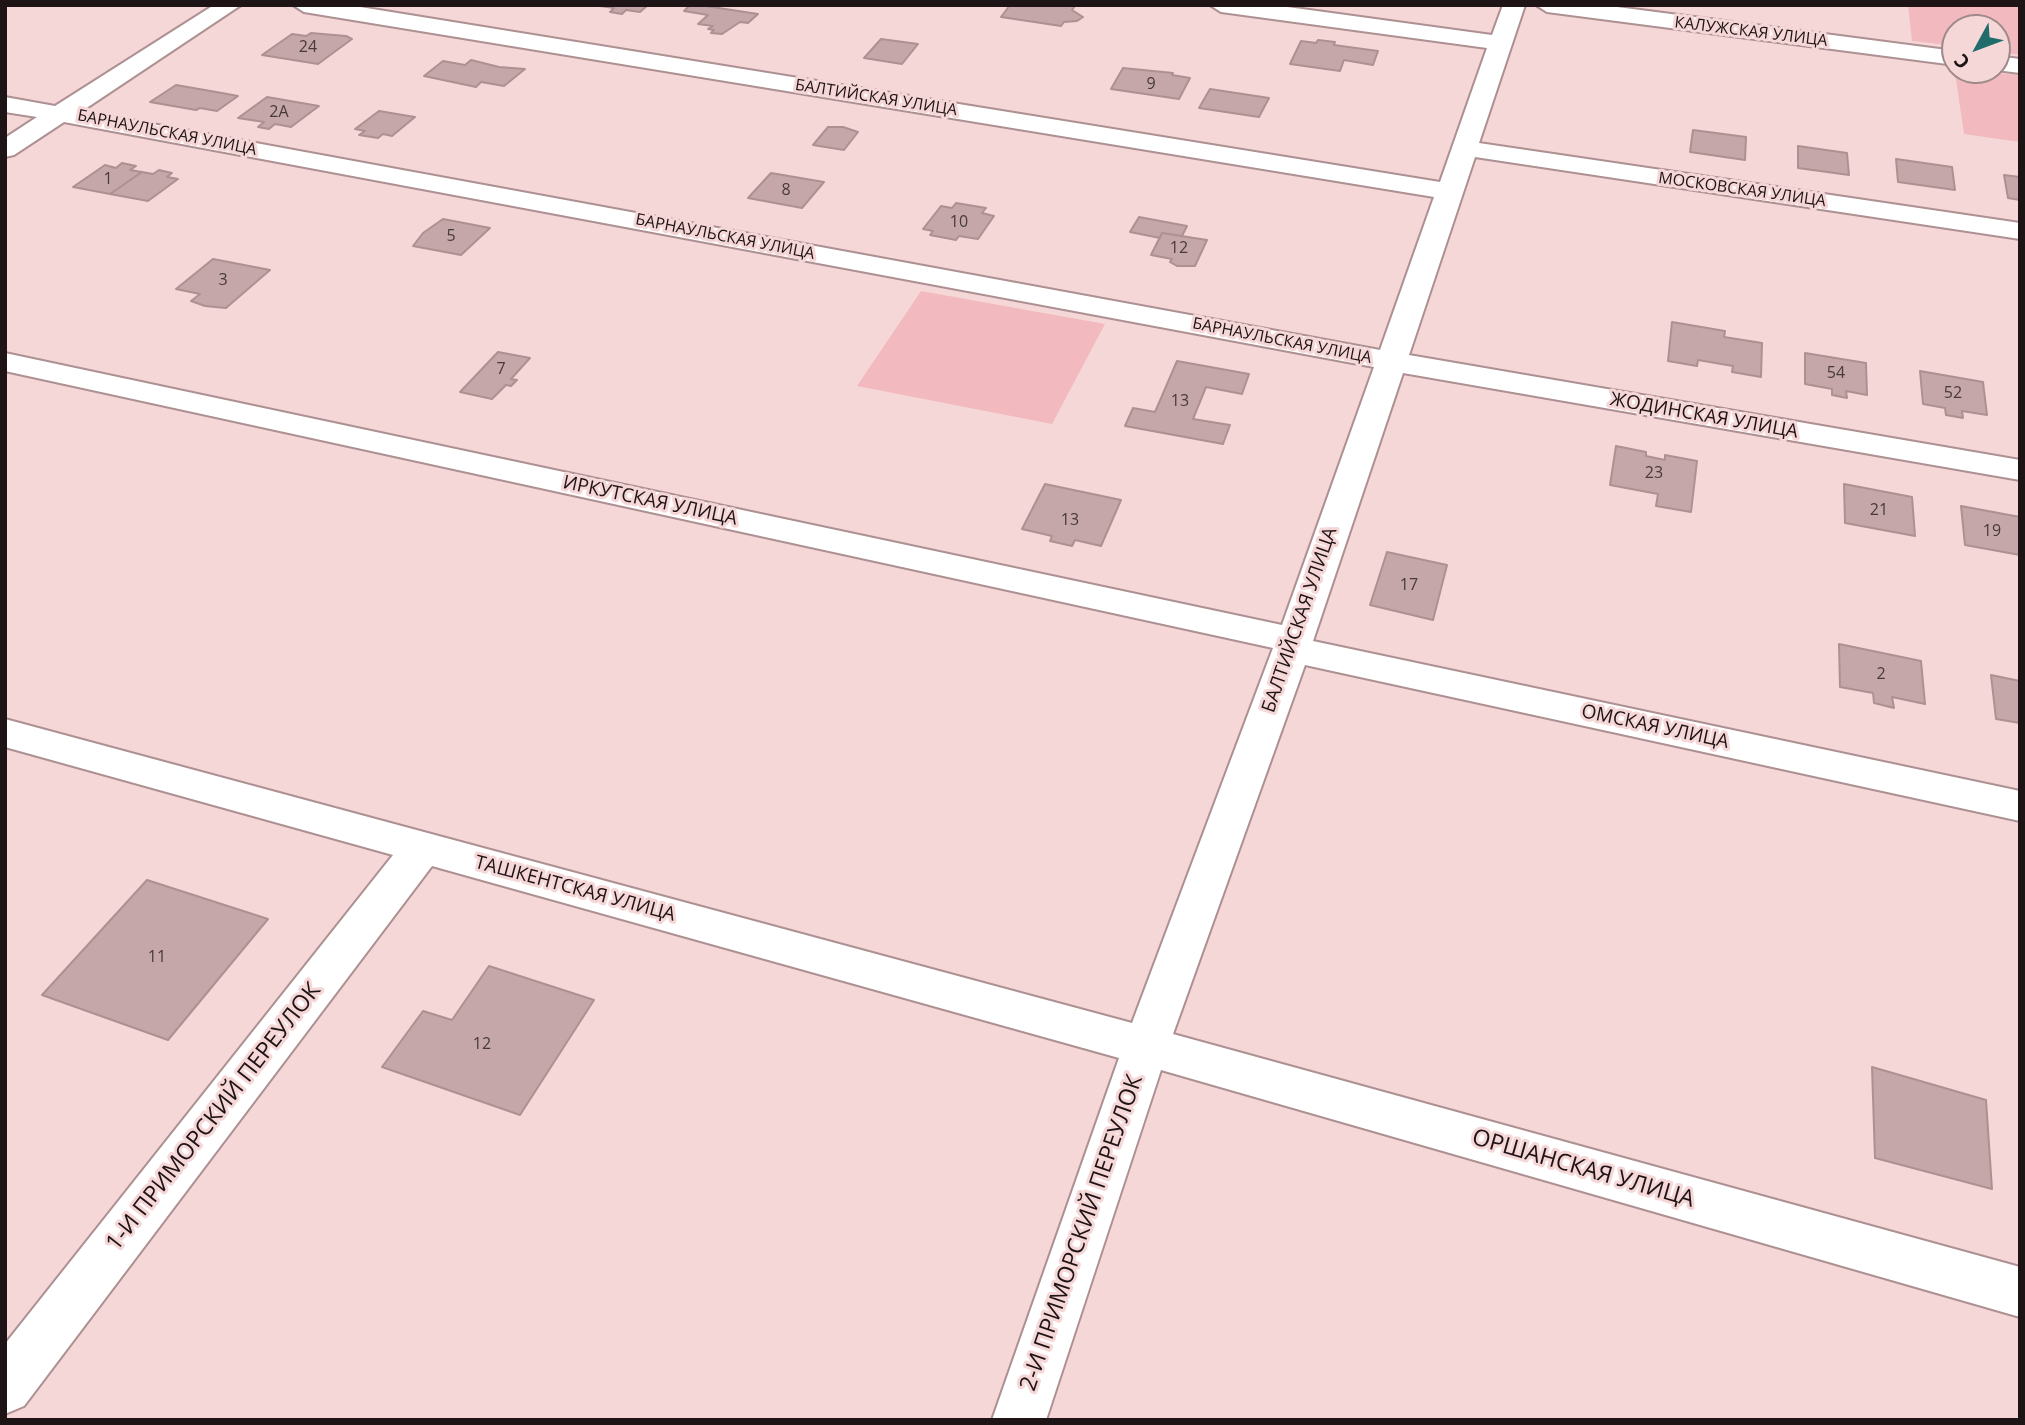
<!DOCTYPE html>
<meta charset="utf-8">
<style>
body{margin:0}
#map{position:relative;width:2025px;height:1425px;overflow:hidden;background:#f6d7d8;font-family:"Open Sans",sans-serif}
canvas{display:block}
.frame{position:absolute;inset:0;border:7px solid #1f1415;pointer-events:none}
.north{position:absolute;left:1941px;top:14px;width:70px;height:70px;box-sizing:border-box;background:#f6d7d8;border:2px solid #a0898a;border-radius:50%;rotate:229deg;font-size:19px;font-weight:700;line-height:28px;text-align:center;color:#1f1415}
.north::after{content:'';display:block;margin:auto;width:24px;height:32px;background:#206c6b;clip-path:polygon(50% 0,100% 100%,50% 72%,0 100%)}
</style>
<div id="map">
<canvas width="2025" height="1425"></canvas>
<div class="frame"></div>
<div class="north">С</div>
</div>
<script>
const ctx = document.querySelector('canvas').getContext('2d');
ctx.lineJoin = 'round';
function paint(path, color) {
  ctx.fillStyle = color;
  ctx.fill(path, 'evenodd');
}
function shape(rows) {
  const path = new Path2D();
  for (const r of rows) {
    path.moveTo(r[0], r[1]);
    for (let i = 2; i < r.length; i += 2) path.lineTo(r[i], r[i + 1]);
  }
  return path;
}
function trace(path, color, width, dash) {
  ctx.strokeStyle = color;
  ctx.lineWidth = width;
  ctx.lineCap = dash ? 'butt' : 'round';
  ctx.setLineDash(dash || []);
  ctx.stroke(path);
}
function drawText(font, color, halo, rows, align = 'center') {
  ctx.font = font + ' "Open Sans",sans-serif';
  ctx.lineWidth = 6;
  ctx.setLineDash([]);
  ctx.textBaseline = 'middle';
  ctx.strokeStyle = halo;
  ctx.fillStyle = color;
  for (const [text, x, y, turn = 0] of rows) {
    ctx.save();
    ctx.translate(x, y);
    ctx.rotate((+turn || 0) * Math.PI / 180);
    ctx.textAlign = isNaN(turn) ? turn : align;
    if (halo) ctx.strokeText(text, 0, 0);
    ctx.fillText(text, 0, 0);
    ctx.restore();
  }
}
const green = shape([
 [1908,5,2020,5,2020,55,1997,52,1997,28,1955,28,1955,46,1912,41],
 [1954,66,1955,70,2020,75,2020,142,1964,134],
 [921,291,1105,324,1052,424,857,386]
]);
const building = shape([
 [648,5,640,12,626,10,622,14,610,12,614,8,600,6,648,5],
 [690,5,699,5,758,14,748,23,740,22,722,34,711,33,714,30,708,29,713,26,698,24,708,15,684,11,690,5],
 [1010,5,1075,6,1072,10,1083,17,1077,21,1064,22,1061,26,1001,17,1010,5],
 [311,33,346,36,352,39,318,64,262,55,292,34,306,36,311,33],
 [881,39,918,44,902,64,864,58,881,39],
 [1318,40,1335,42,1334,45,1378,51,1373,65,1344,60,1340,71,1290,64,1301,41,1316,43,1318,40],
 [471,60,499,67,525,69,504,86,481,82,476,87,424,76,443,61,465,65,471,60],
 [1123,68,1173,73,1172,75,1190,78,1179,99,1111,89,1123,68],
 [176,85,222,93,238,96,217,111,200,108,196,110,150,102,176,85],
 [1210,89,1269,98,1259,117,1199,108,1210,89],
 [267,97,319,106,291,127,275,124,269,129,258,127,264,122,238,118,267,97],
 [379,111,415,117,392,136,383,134,378,138,359,135,365,131,355,129,379,111],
 [828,127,843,127,858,132,844,150,813,145,828,127],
 [1693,130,1746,137,1745,160,1690,152,1693,130],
 [1798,146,1847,153,1849,175,1798,168,1798,146],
 [1896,159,1952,167,1955,190,1898,182,1896,159],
 [122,163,136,166,130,170,142,172,110,194,73,187,105,165,116,168,122,163],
 [159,170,172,173,167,177,178,179,148,201,110,194,142,172,153,174,159,170],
 [771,173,824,182,802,208,748,198,771,173],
 [2004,175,2020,177,2020,200,2008,198,2004,175],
 [956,203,986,208,982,213,994,216,978,239,959,236,956,240,930,235,933,231,923,229,941,206,952,208,956,203],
 [1139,217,1187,226,1182,236,1162,233,1160,238,1130,232,1139,217],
 [443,219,490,228,461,255,413,246,423,233,443,219],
 [1162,233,1207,240,1195,266,1177,266,1170,262,1172,259,1151,255,1162,233],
 [213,259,270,270,226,308,205,306,191,301,200,294,176,289,213,259],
 [1672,322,1725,331,1724,337,1762,343,1761,377,1732,372,1733,366,1698,360,1697,366,1668,361,1672,322],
 [498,352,530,358,511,379,517,380,511,386,506,385,492,399,460,392,498,352],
 [1805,353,1866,363,1867,395,1846,391,1847,398,1832,395,1832,389,1805,384,1805,353],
 [1177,361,1249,374,1242,394,1206,387,1193,419,1230,425,1223,444,1125,426,1133,408,1155,412,1177,361],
 [1920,371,1983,382,1987,415,1962,411,1963,418,1946,415,1945,408,1923,404,1920,371],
 [1616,446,1646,452,1646,456,1665,460,1665,455,1697,461,1691,512,1656,506,1658,494,1610,485,1616,446],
 [1045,484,1121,500,1101,546,1075,540,1072,546,1050,541,1052,536,1022,529,1045,484],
 [1844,484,1912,497,1915,536,1845,523,1844,484],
 [1961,506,2020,517,2020,555,1965,545,1961,506],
 [1387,552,1447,565,1433,620,1370,605,1387,552],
 [1839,644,1921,661,1925,704,1892,697,1894,708,1874,703,1873,693,1840,687,1839,644],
 [1991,675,2020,681,2020,723,1996,719,1991,675],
 [147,880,268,919,168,1040,42,995,147,880],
 [489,966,594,1000,520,1115,382,1067,423,1011,452,1020,489,966],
 [1872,1067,1986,1100,1992,1189,1875,1158,1872,1067]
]);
const minor = shape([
 [214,5,241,5,82,111,1380,350,1434,197,304,12,293,5,348,5,1440,182,1487,48,1221,12,1210,5,1273,5,1492,35,1503,5,1525,5,1479,143,2020,223,2020,239,1475,157,1409,355,2020,460,2020,480,1403,373,1313,641,2020,791,2020,821,1305,665,1173,1034,2020,1267,2020,1317,1161,1070,1046,1420,992,1420,1119,1058,432,866,24,1406,5,1414,5,1344,393,855,5,747,5,719,1132,1023,1273,648,5,371,5,353,1282,625,1374,367,64,122,14,155,5,157,5,138,37,117,5,112,5,97,55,106,214,5],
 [1536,5,1602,5,1955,51,1955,65,1547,12,1536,5],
 [1997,56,2020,59,2020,73,1996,70,1997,56]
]);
const farStreetnames = [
 ["КАЛУЖСКАЯ УЛИЦА",1751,32,7],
 ["БАЛТИЙСКАЯ УЛИЦА",876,98,9],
 ["БАРНАУЛЬСКАЯ УЛИЦА",167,133,11],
 ["МОСКОВСКАЯ УЛИЦА",1742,190,8],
 ["БАРНАУЛЬСКАЯ УЛИЦА",725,237,11],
 ["БАРНАУЛЬСКАЯ УЛИЦА",1282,341,11]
];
const numberNames = [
 ["24",308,47],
 ["9",1151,84],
 ["2А",279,112],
 ["1",108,179],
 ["8",786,190],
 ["10",959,222],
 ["5",451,236],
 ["12",1179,248],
 ["3",223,280],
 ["7",501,369],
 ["54",1836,373],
 ["52",1953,393],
 ["13",1180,401],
 ["23",1654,473],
 ["21",1879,510],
 ["13",1070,520],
 ["19",1992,531],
 ["17",1409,585],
 ["2",1881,674],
 ["11",157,957],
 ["12",482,1044]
];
const streetNames = [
 ["ЖОДИНСКАЯ УЛИЦА",1704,416,10],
 ["ИРКУТСКАЯ УЛИЦА",650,501,12],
 ["БАЛТИЙСКАЯ УЛИЦА",1300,620,-71],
 ["ОМСКАЯ УЛИЦА",1655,727,12],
 ["ТАШКЕНТСКАЯ УЛИЦА",575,889,15]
];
const nearStreetnames = [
 ["1-И ПРИМОРСКИЙ ПЕРЕУЛОК",214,1117,-52],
 ["ОРШАНСКАЯ УЛИЦА",1583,1169,16],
 ["2-И ПРИМОРСКИЙ ПЕРЕУЛОК",1082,1233,-71]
];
paint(green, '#f2babe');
paint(building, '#c5a7a9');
trace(building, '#ad9092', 2);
trace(minor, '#ad9092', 4);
paint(minor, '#fff');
drawText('16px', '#1f1415', '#f6d7d8', farStreetnames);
drawText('16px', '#48393a', null, numberNames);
drawText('19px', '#1f1415', '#f6d7d8', streetNames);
drawText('23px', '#1f1415', '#f6d7d8', nearStreetnames);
</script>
